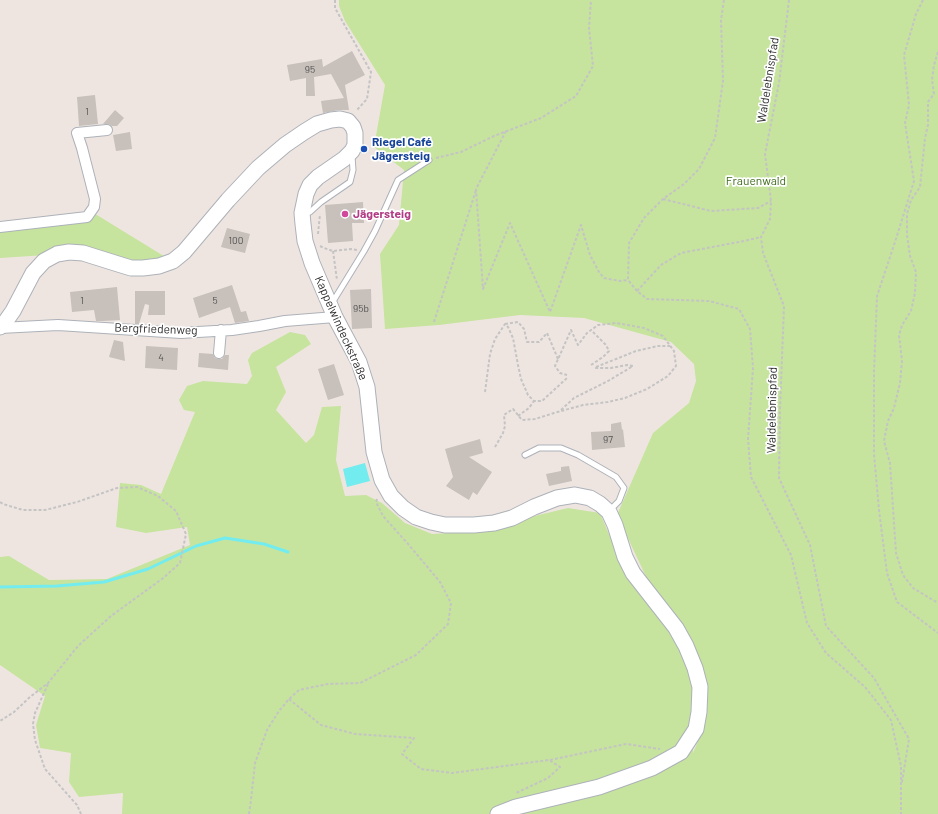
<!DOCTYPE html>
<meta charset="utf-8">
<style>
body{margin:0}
canvas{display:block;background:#eee5e0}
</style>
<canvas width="938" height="814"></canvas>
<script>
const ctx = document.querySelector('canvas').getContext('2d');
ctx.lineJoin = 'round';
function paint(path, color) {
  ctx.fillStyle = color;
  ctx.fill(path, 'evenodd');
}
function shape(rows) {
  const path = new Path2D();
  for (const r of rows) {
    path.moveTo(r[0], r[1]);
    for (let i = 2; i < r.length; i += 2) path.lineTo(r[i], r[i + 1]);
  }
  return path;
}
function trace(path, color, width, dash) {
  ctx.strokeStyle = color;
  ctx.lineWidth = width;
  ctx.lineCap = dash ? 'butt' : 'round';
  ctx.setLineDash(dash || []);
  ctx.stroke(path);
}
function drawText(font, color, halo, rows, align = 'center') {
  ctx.font = font + ' Barlow,sans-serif';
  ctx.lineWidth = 3.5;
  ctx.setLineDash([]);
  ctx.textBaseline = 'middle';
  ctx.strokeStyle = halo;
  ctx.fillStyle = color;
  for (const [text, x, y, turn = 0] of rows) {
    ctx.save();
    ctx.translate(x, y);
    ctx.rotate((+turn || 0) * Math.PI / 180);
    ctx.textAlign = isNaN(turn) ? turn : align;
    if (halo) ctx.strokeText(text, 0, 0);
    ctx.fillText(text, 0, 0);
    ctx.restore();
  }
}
const green = shape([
 [339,0,938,0,938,814,122,814,123,793,79,797,69,782,71,753,40,748,36,725,45,696,0,665,0,557,9,556,49,580,107,579,190,545,187,527,146,533,116,527,120,483,141,485,161,494,195,412,184,410,179,400,187,386,203,381,247,384,252,376,248,360,252,353,290,332,305,335,311,344,276,367,286,392,276,410,306,443,314,435,322,407,341,406,336,460,345,496,366,495,382,503,405,523,432,534,468,532,568,508,600,513,618,556,676,637,689,668,695,701,693,753,705,724,702,672,650,585,617,515,653,433,689,403,696,381,694,364,671,342,584,318,520,315,439,325,385,329,380,254,399,225,404,170,374,147,385,85,345,21,339,6],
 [92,212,167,258,147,263,46,255,0,258,0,230]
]);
const water = shape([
 [365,463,370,481,347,487,343,469]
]);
const stream = shape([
 [0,587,57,586,104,582,148,569,196,546,225,538,264,544,288,552]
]);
const building = shape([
 [352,51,365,75,345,85,349,110,339,110,323,113,321,101,344,98,331,74,314,77,315,96,306,96,306,78,290,81,287,65,322,59,323,67],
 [95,95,98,124,79,126,77,97],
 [115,110,124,118,117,126,112,126,109,124,103,124],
 [130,132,132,149,116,151,113,135],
 [363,202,364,223,352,223,353,241,328,243,325,205],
 [227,228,250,234,245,253,221,247],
 [232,285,241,312,246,311,249,321,235,323,230,307,199,318,193,298],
 [117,287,120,320,103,321,96,321,94,310,72,312,70,292],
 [371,289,372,328,352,329,350,290],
 [135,291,165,291,165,315,148,315,149,305,145,304,139,324,135,324],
 [114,340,123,342,125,361,109,357],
 [146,346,178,348,177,370,145,368],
 [199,353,213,354,215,358,219,359,222,359,225,355,229,355,228,370,198,367],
 [334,364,344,395,328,400,318,369],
 [621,422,622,430,623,429,625,447,592,450,591,432,611,431,611,424],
 [480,439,483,453,469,457,492,472,477,495,473,492,469,500,446,486,453,477,445,449],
 [569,466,572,481,549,486,546,474,561,471,561,467]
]);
const path = shape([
 [335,0,335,8,371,72,367,99,356,111],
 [724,0,721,20,723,81,715,138,699,169,684,184,663,199,644,218,629,243,628,280,637,291,647,299,709,301,739,309,750,329,753,368,748,439,751,477,791,555,807,623,826,653,865,687,891,720,901,766,901,814],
 [789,0,779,83,765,154,771,201,770,219,761,237,763,253,784,306,780,410,779,478,810,545,826,626,874,678,909,739,902,782],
 [923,0,916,14,904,55,909,105,905,123,914,181,895,242,877,296,874,372,874,454,879,510,887,573,897,602,938,633],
 [938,52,934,65,932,80,934,94,928,102,928,125,925,138,920,187,911,200,907,214,907,235,910,256,916,272,915,293,911,311,902,325,899,335,902,361,900,383,894,408,888,421,884,441,890,463,896,553,903,575,913,588,938,603],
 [506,131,476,189,483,289,510,223,550,312,581,225,590,255,599,272,604,278,620,281,628,280],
 [436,158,461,152,494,136,541,118,576,96,593,66,589,28,591,0],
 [663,199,711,211,758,208,771,201],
 [318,234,320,214],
 [320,246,324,248,333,251,351,249,357,250],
 [333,251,337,280],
 [637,291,661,265,681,253,744,241,761,237],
 [434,322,476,190],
 [505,324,518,322,524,329,527,342,539,342,547,333,558,359],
 [591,365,603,357,609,351,606,345,591,330],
 [596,367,636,351,658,346,670,346],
 [485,392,490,354,495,339,505,324,508,327,513,338,518,365,521,379,528,395,534,401,542,401,567,378],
 [561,410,574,398,608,381,633,366,627,365,611,368,595,368],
 [518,416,529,408,534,401],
 [495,447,503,433,505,426,504,415,513,409,522,420,535,419,554,413,583,405,608,402,625,398,647,389,668,376,676,366,674,351,663,336,644,328,616,323,598,325,587,333,578,345,571,330,555,366,560,373,567,375],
 [0,502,3,504,23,510,45,510,77,502,117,488,137,487,158,496,176,511,186,534,180,563,162,579,111,616,78,646,48,683,30,697,14,712,0,721],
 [48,684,35,713,33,724,35,740,45,769,77,805,81,814],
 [289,699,321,725,355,734,414,738,402,754,421,769,452,773,549,760,560,767,548,778,516,793],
 [550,760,626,744,660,749],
 [249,814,251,800,255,763,267,730,279,711,289,699,299,690,328,684,360,683,416,655,448,624,451,603,440,582,409,545,383,516,376,502,377,499]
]);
const lane = shape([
 [305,213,310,212,321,202,350,182,353,170,352,156],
 [332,303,364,251,375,231,398,180,429,160],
 [525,455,539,448,561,448,578,455,616,477,624,488,619,501,609,511]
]);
const street = shape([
 [0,227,87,217,94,207,95,199,82,148,77,133,107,130],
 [0,328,58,325,181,333,232,330,259,326,285,321,335,317],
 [219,353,221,330]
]);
const secondary = shape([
 [0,327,6,321,13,311,33,273,44,261,57,254,69,252,83,253,118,264,131,268,143,268,159,266,173,261,184,252,228,200,258,168,285,145,304,132,317,124,331,120,340,119,348,121,353,127,355,133,355,145,352,151,344,159,318,177,310,185,306,194,302,213,303,224,305,241,312,263,335,317,359,362,367,387,374,452,382,480,391,496,403,508,416,517,431,522,445,525,474,525,494,523,512,518,534,507,557,498,575,495,590,498,600,504,609,512,615,525,625,557,633,573,676,628,686,646,695,668,700,687,699,712,696,729,681,752,652,768,599,787,516,807,498,814]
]);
const markers = [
 [364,149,4,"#1a4fb4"],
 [345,214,4,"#d1479c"]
];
const numberNames = [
 ["95",310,70],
 ["1",87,112],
 ["100",236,241],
 ["1",82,301],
 ["5",215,301],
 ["95b",361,309],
 ["4",161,358],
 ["97",608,440]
];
const streetNames = [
 ["Waldelebnispfad",768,80,-81],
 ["Kappelwindeckstraße",341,328,66],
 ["Bergfriedenweg",156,329,2],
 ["Waldelebnispfad",772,410,-89]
];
const transitNames = [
 ["Riegel Café",372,142],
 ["Jägersteig",372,156]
];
const parkNames = [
 ["Frauenwald",756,181]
];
const hotelNames = [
 ["Jägersteig",353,214]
];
paint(green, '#c6e49d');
paint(water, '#73ecf0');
trace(stream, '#73ecf0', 3);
paint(building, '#c7c0bb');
trace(lane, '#adb2b9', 7);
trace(street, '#adb2b9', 12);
trace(secondary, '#adb2b9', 17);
trace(path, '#c4c4c4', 2, [3, 2]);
trace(lane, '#fff', 5);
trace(street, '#fff', 10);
trace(secondary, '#fff', 15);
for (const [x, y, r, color] of markers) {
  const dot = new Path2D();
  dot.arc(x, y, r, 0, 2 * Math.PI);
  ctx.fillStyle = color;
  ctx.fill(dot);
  trace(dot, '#fff', 1.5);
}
drawText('10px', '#545250', null, numberNames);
drawText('12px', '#2d2d2d', '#fff', streetNames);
drawText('bold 12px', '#164399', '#fff', transitNames, 'left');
drawText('12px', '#3f6c1b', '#fff', parkNames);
drawText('bold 12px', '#b23c85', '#fff', hotelNames, 'left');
</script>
